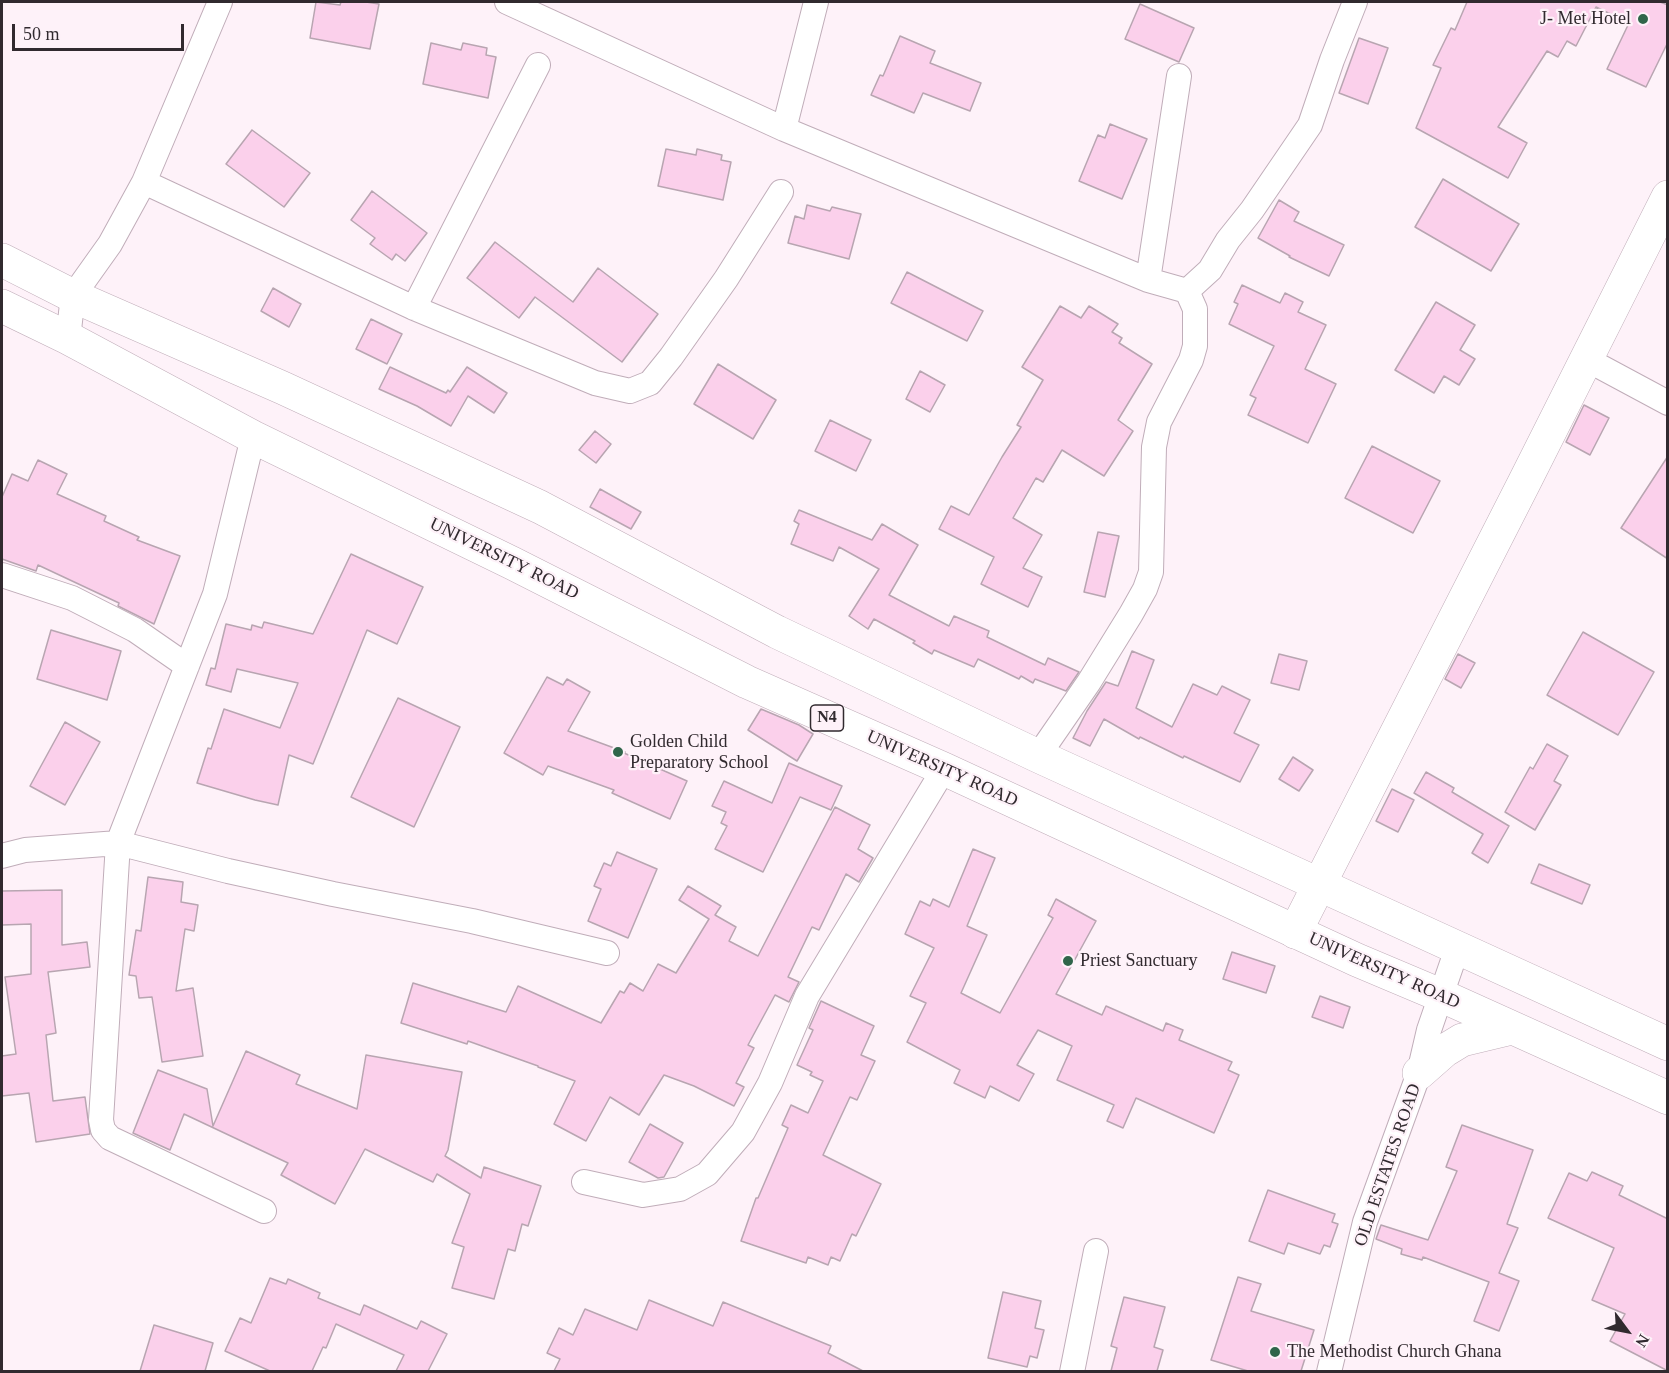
<!DOCTYPE html>
<style>
body{margin:0}
#map{position:relative;width:1669px;height:1373px;overflow:hidden;background:#fef2f9;font-family:"Times New Roman",serif}
canvas{display:block}
.frame{position:absolute;inset:0;border:3px solid #312a2f;pointer-events:none}
.north{position:absolute;left:1597px;top:1301px;width:60px;height:60px;-webkit-text-stroke:4px #fef2f9;paint-order:stroke;rotate:122deg;font-size:16px;font-weight:700;line-height:24px;text-align:center;color:#312a2f}
.north::after{content:'';display:block;margin:auto;width:21px;height:27px;background:#312a2f;clip-path:polygon(50% 0,100% 100%,50% 72%,0 100%)}
.scale{position:absolute;left:12px;top:24px;width:172px;height:27px;box-sizing:border-box;border:3px solid #312a2f;border-top:0;padding-left:8px;font-size:18px;line-height:21px;white-space:nowrap;color:#312a2f;-webkit-text-stroke:4px #fef2f9;paint-order:stroke}
</style>
<div id="map">
<canvas width="1669" height="1373"></canvas>
<div class="frame"></div>
<div class="north">N</div>
<div class="scale">50 m</div>
</div>
<script>
const ctx = document.querySelector('canvas').getContext('2d');
ctx.lineJoin = 'round';
function paint(path, color) {
  ctx.fillStyle = color;
  ctx.fill(path, 'evenodd');
}
function shape(rows) {
  const path = new Path2D();
  for (const r of rows) {
    path.moveTo(r[0], r[1]);
    for (let i = 2; i < r.length; i += 2) path.lineTo(r[i], r[i + 1]);
  }
  return path;
}
function trace(path, color, width, dash) {
  ctx.strokeStyle = color;
  ctx.lineWidth = width;
  ctx.lineCap = dash ? 'butt' : 'round';
  ctx.setLineDash(dash || []);
  ctx.stroke(path);
}
function drawText(font, color, halo, rows, align = 'center') {
  ctx.font = font + ' "Times New Roman",serif';
  ctx.lineWidth = 4.5;
  ctx.setLineDash([]);
  ctx.textBaseline = 'middle';
  ctx.strokeStyle = halo;
  ctx.fillStyle = color;
  for (const [text, x, y, turn = 0] of rows) {
    ctx.save();
    ctx.translate(x, y);
    ctx.rotate((+turn || 0) * Math.PI / 180);
    ctx.textAlign = isNaN(turn) ? turn : align;
    if (halo) ctx.strokeText(text, 0, 0);
    ctx.fillText(text, 0, 0);
    ctx.restore();
  }
}
const building = shape([
 [316,2,340,5,341,2,366,2,379,4,370,49,310,38,316,2],
 [1467,2,1660,2,1668,5,1668,42,1646,87,1607,69,1629,23,1596,7,1576,46,1567,41,1558,57,1547,51,1498,127,1527,143,1508,178,1416,128,1441,68,1433,65,1451,28,1455,30,1467,2],
 [1140,4,1194,28,1179,62,1125,39,1140,4],
 [900,36,935,51,930,63,981,83,970,111,923,93,914,113,871,95,880,75,883,76,900,36],
 [1359,38,1388,48,1368,104,1339,93,1359,38],
 [431,43,461,50,463,43,487,48,486,55,496,57,488,98,423,84,431,43],
 [1110,124,1147,139,1122,199,1079,181,1098,135,1105,138,1110,124],
 [252,130,310,173,284,207,226,164,252,130],
 [666,149,696,155,697,149,722,155,721,160,731,162,723,200,658,186,666,149],
 [1443,179,1519,224,1491,271,1415,227,1443,179],
 [372,191,427,233,405,261,396,254,392,260,370,244,375,238,351,220,372,191],
 [1279,200,1299,212,1294,221,1344,245,1329,276,1289,257,1290,256,1258,238,1279,200],
 [807,205,830,211,832,207,861,214,849,259,788,243,795,216,804,219,807,205],
 [495,242,573,302,598,268,658,314,622,362,535,297,519,318,467,278,495,242],
 [907,272,983,311,967,341,891,303,907,272],
 [1242,285,1280,303,1285,293,1303,302,1298,312,1326,325,1305,369,1336,384,1308,443,1248,415,1256,398,1250,395,1274,346,1229,324,1238,304,1234,302,1242,285],
 [273,288,301,304,289,327,261,311,273,288],
 [1436,302,1475,325,1460,350,1475,359,1459,385,1444,376,1434,393,1395,370,1436,302],
 [1060,306,1081,318,1089,306,1118,324,1112,332,1122,338,1119,343,1152,364,1118,420,1133,431,1104,476,1062,450,1043,482,1036,478,1013,518,1042,535,1023,568,1042,577,1028,607,981,584,994,557,939,529,951,506,969,515,1002,457,1021,427,1017,425,1043,380,1022,367,1060,306],
 [371,319,402,334,387,364,356,349,371,319],
 [718,364,776,400,753,439,694,404,718,364],
 [390,367,446,393,448,390,450,392,467,367,507,393,494,413,468,396,451,426,417,406,379,389,390,367],
 [920,371,945,385,930,412,906,399,920,371],
 [1584,405,1609,418,1590,455,1566,442,1584,405],
 [830,420,871,440,856,471,815,451,830,420],
 [595,431,611,444,596,463,579,450,595,431],
 [1372,446,1440,481,1413,533,1345,498,1372,446],
 [1668,456,1668,559,1621,528,1668,456],
 [38,460,67,474,57,494,106,516,104,521,139,537,137,540,180,556,154,624,118,606,119,603,38,565,36,571,2,559,2,497,12,474,28,481,38,460],
 [600,489,641,512,631,529,590,507,600,489],
 [799,510,872,540,882,524,918,545,889,595,949,626,954,616,989,631,987,637,1045,665,1048,658,1079,672,1066,691,1035,679,1033,683,1021,676,1019,679,978,659,974,667,934,650,932,654,913,643,915,641,874,619,868,629,849,616,879,569,839,547,833,561,791,544,799,524,794,521,799,510],
 [1098,532,1119,536,1105,597,1084,592,1098,532],
 [351,554,423,587,397,644,367,630,313,764,289,755,278,805,255,800,197,783,208,748,211,749,224,709,280,728,298,683,237,669,231,692,206,685,211,668,215,669,226,624,251,630,252,625,262,628,264,622,313,634,351,554],
 [51,630,121,651,107,700,37,679,51,630],
 [1583,632,1654,672,1618,735,1547,695,1583,632],
 [1132,651,1154,660,1136,708,1172,727,1193,684,1217,695,1222,686,1250,700,1234,733,1259,745,1240,782,1184,756,1183,758,1140,737,1139,739,1104,719,1090,746,1073,738,1087,711,1106,682,1118,686,1132,651],
 [1279,654,1307,661,1299,690,1271,683,1279,654],
 [1458,654,1475,663,1461,688,1445,679,1458,654],
 [547,677,563,685,567,679,590,692,568,731,625,752,624,753,687,781,670,819,612,793,614,790,548,766,543,775,504,753,547,677],
 [398,698,460,727,414,827,351,797,398,698],
 [761,709,799,725,813,734,797,761,748,730,761,709],
 [65,722,100,742,65,805,30,786,65,722],
 [1547,744,1568,756,1554,781,1561,785,1535,830,1505,812,1530,767,1533,769,1547,744],
 [1293,757,1313,770,1299,791,1279,779,1293,757],
 [789,763,842,786,831,810,800,797,763,872,715,849,727,826,721,823,726,812,712,806,724,781,772,803,789,763],
 [1426,772,1454,788,1452,792,1509,826,1488,863,1472,853,1483,834,1414,793,1426,772],
 [1392,789,1414,800,1398,832,1376,821,1392,789],
 [835,807,870,825,858,849,873,858,859,882,846,874,819,930,812,927,788,977,799,982,789,1002,775,995,748,1045,754,1048,736,1083,744,1087,734,1106,694,1086,664,1075,639,1115,610,1097,586,1141,554,1124,575,1081,538,1067,538,1066,468,1041,467,1044,401,1023,413,983,506,1012,518,986,601,1023,620,991,624,993,630,983,643,991,658,964,676,973,709,919,679,900,688,886,721,906,715,915,736,927,729,941,758,956,835,807],
 [973,849,995,858,967,926,987,935,961,993,1000,1013,1053,918,1048,915,1056,899,1096,921,1056,994,1102,1015,1106,1006,1163,1031,1166,1023,1183,1030,1179,1040,1232,1062,1228,1070,1239,1075,1214,1133,1136,1098,1123,1128,1107,1121,1114,1105,1057,1080,1072,1046,1038,1030,1017,1065,1034,1074,1019,1101,990,1086,985,1098,954,1083,960,1070,907,1042,926,1003,910,996,934,948,905,934,920,901,930,906,933,899,949,907,973,849],
 [617,852,657,869,628,938,588,921,601,889,594,886,604,863,611,866,617,852],
 [1539,864,1590,885,1582,904,1531,883,1539,864],
 [148,877,183,882,181,902,198,905,194,931,185,929,176,991,193,988,203,1056,162,1062,152,997,139,998,136,976,129,975,136,930,141,931,148,877],
 [62,890,62,945,87,942,90,967,48,972,56,1033,46,1035,53,1101,85,1097,90,1134,36,1142,29,1093,2,1096,2,1056,16,1054,5,977,31,974,31,924,2,925,2,891,62,890],
 [1232,952,1275,966,1266,993,1223,979,1232,952],
 [1320,996,1350,1007,1343,1028,1312,1017,1320,996],
 [821,1001,874,1026,861,1055,875,1061,857,1100,850,1097,823,1155,881,1184,856,1236,852,1234,840,1261,831,1257,828,1265,808,1257,806,1263,741,1241,756,1198,758,1198,788,1128,782,1125,791,1105,808,1113,823,1081,810,1075,812,1072,797,1065,813,1030,809,1028,821,1001],
 [246,1051,300,1075,296,1084,357,1109,366,1055,462,1072,448,1150,445,1156,481,1178,484,1167,541,1186,528,1226,522,1224,515,1251,508,1249,494,1299,452,1288,464,1247,452,1243,470,1194,437,1174,433,1182,365,1149,335,1204,281,1175,288,1163,184,1114,170,1150,133,1133,158,1070,207,1089,213,1126,246,1051],
 [650,1124,683,1143,664,1177,658,1178,629,1162,650,1124],
 [1462,1125,1533,1150,1507,1224,1518,1228,1499,1273,1519,1281,1499,1331,1474,1321,1489,1282,1423,1257,1422,1260,1401,1254,1402,1249,1376,1239,1381,1225,1428,1240,1457,1171,1446,1167,1462,1125],
 [1592,1172,1623,1186,1619,1195,1668,1219,1668,1371,1610,1341,1625,1314,1592,1300,1614,1248,1548,1218,1569,1173,1587,1181,1592,1172],
 [1268,1190,1335,1214,1332,1222,1338,1224,1330,1247,1324,1245,1320,1254,1288,1243,1284,1254,1249,1241,1268,1190],
 [1238,1277,1261,1284,1251,1311,1314,1330,1301,1371,1248,1371,1211,1360,1238,1277],
 [270,1278,286,1284,288,1279,320,1293,318,1298,360,1315,364,1305,417,1329,421,1321,447,1334,428,1371,396,1371,404,1355,336,1324,326,1348,323,1347,312,1371,270,1371,225,1351,240,1318,251,1323,270,1278],
 [1003,1292,1041,1301,1035,1328,1044,1330,1037,1358,1030,1356,1027,1367,988,1358,1003,1292],
 [1124,1297,1165,1307,1154,1347,1163,1350,1157,1371,1111,1371,1117,1348,1111,1346,1124,1297],
 [649,1300,713,1326,723,1302,831,1346,828,1353,863,1371,554,1371,560,1359,547,1353,559,1328,573,1335,585,1309,637,1330,649,1300],
 [154,1325,213,1343,205,1371,140,1371,154,1325]
]);
const street = shape([
 [507,2,784,129],
 [816,2,784,129,1148,280,1187,291,1195,309,1195,346,1191,360,1159,422,1154,447,1151,572,1145,589,1131,614,1089,682,1038,756],
 [144,182,414,308,595,383,630,391,650,383,671,357,726,279,781,192],
 [1148,280,1179,76],
 [1187,291,1210,270,1228,240,1252,210,1310,125,1332,60,1355,2],
 [414,308,538,65],
 [68,338,73,296,110,244,144,182,220,2],
 [1586,359,1668,403],
 [253,437,215,594,118,843,101,1120,103,1130,110,1138,264,1211],
 [2,575,72,598,135,630,187,666],
 [2,856,25,850,118,843,228,871,333,894,472,921,607,953],
 [584,1182,643,1195,680,1189,707,1174,743,1132,770,1083,807,996,944,769],
 [1072,1372,1096,1251],
 [1329,1372,1365,1222,1419,1073,1429,1030,1457,949]
]);
const secondary = shape([
 [1295,932,1524,483,1668,197]
]);
const highway = shape([
 [2,260,73,296,283,388,540,507,777,632,1038,756,1668,1044],
 [2,306,68,338,253,437,512,563,747,682,944,769,1357,960,1440,995,1668,1098],
 [1419,1073,1444,1051,1462,1040,1512,1028]
]);
const markers = [
 [1643,19,6,"#30654a"],
 [618,752,6,"#30654a"],
 [1068,961,6,"#30654a"],
 [1275,1352,6,"#30654a"]
];
const shields = [
 [827,718,33]
];
const shieldNames = [
 ["N4",827,718]
];
const poiNames = [
 ["J- Met Hotel",1631,19,"right"],
 ["Golden Child",630,742],
 ["Preparatory School",630,763],
 ["Priest Sanctuary",1080,961],
 ["The Methodist Church Ghana",1287,1352]
];
const streetNames = [
 ["UNIVERSITY ROAD",504,559,26],
 ["UNIVERSITY ROAD",942,769,24],
 ["UNIVERSITY ROAD",1384,971,24],
 ["OLD ESTATES ROAD",1388,1165,-71]
];
paint(building, '#fbd0eb');
trace(building, '#b8a5b1', 1.5);
trace(street, '#c0adb9', 26);
trace(secondary, '#c0adb9', 34);
trace(highway, '#c0adb9', 34);
trace(street, '#fff', 24);
trace(secondary, '#fff', 33);
trace(highway, '#fff', 33);
for (const [x, y, r, color] of markers) {
  const dot = new Path2D();
  dot.arc(x, y, r, 0, 2 * Math.PI);
  ctx.fillStyle = color;
  ctx.fill(dot);
  trace(dot, '#fef2f9', 2);
}
for (const [x, y, w] of shields) {
  const box = new Path2D();
  box.roundRect(x - w / 2, y - 13, w, 26, 4.5);
  ctx.fillStyle = '#fef2f9';
  ctx.fill(box);
  trace(box, '#312a2f', 1.5);
}
drawText('bold 16px', '#312a2f', null, shieldNames);
drawText('18px', '#312a2f', '#fef2f9', poiNames, 'left');
drawText('18px', '#312a2f', '#fef2f9', streetNames);
</script>
